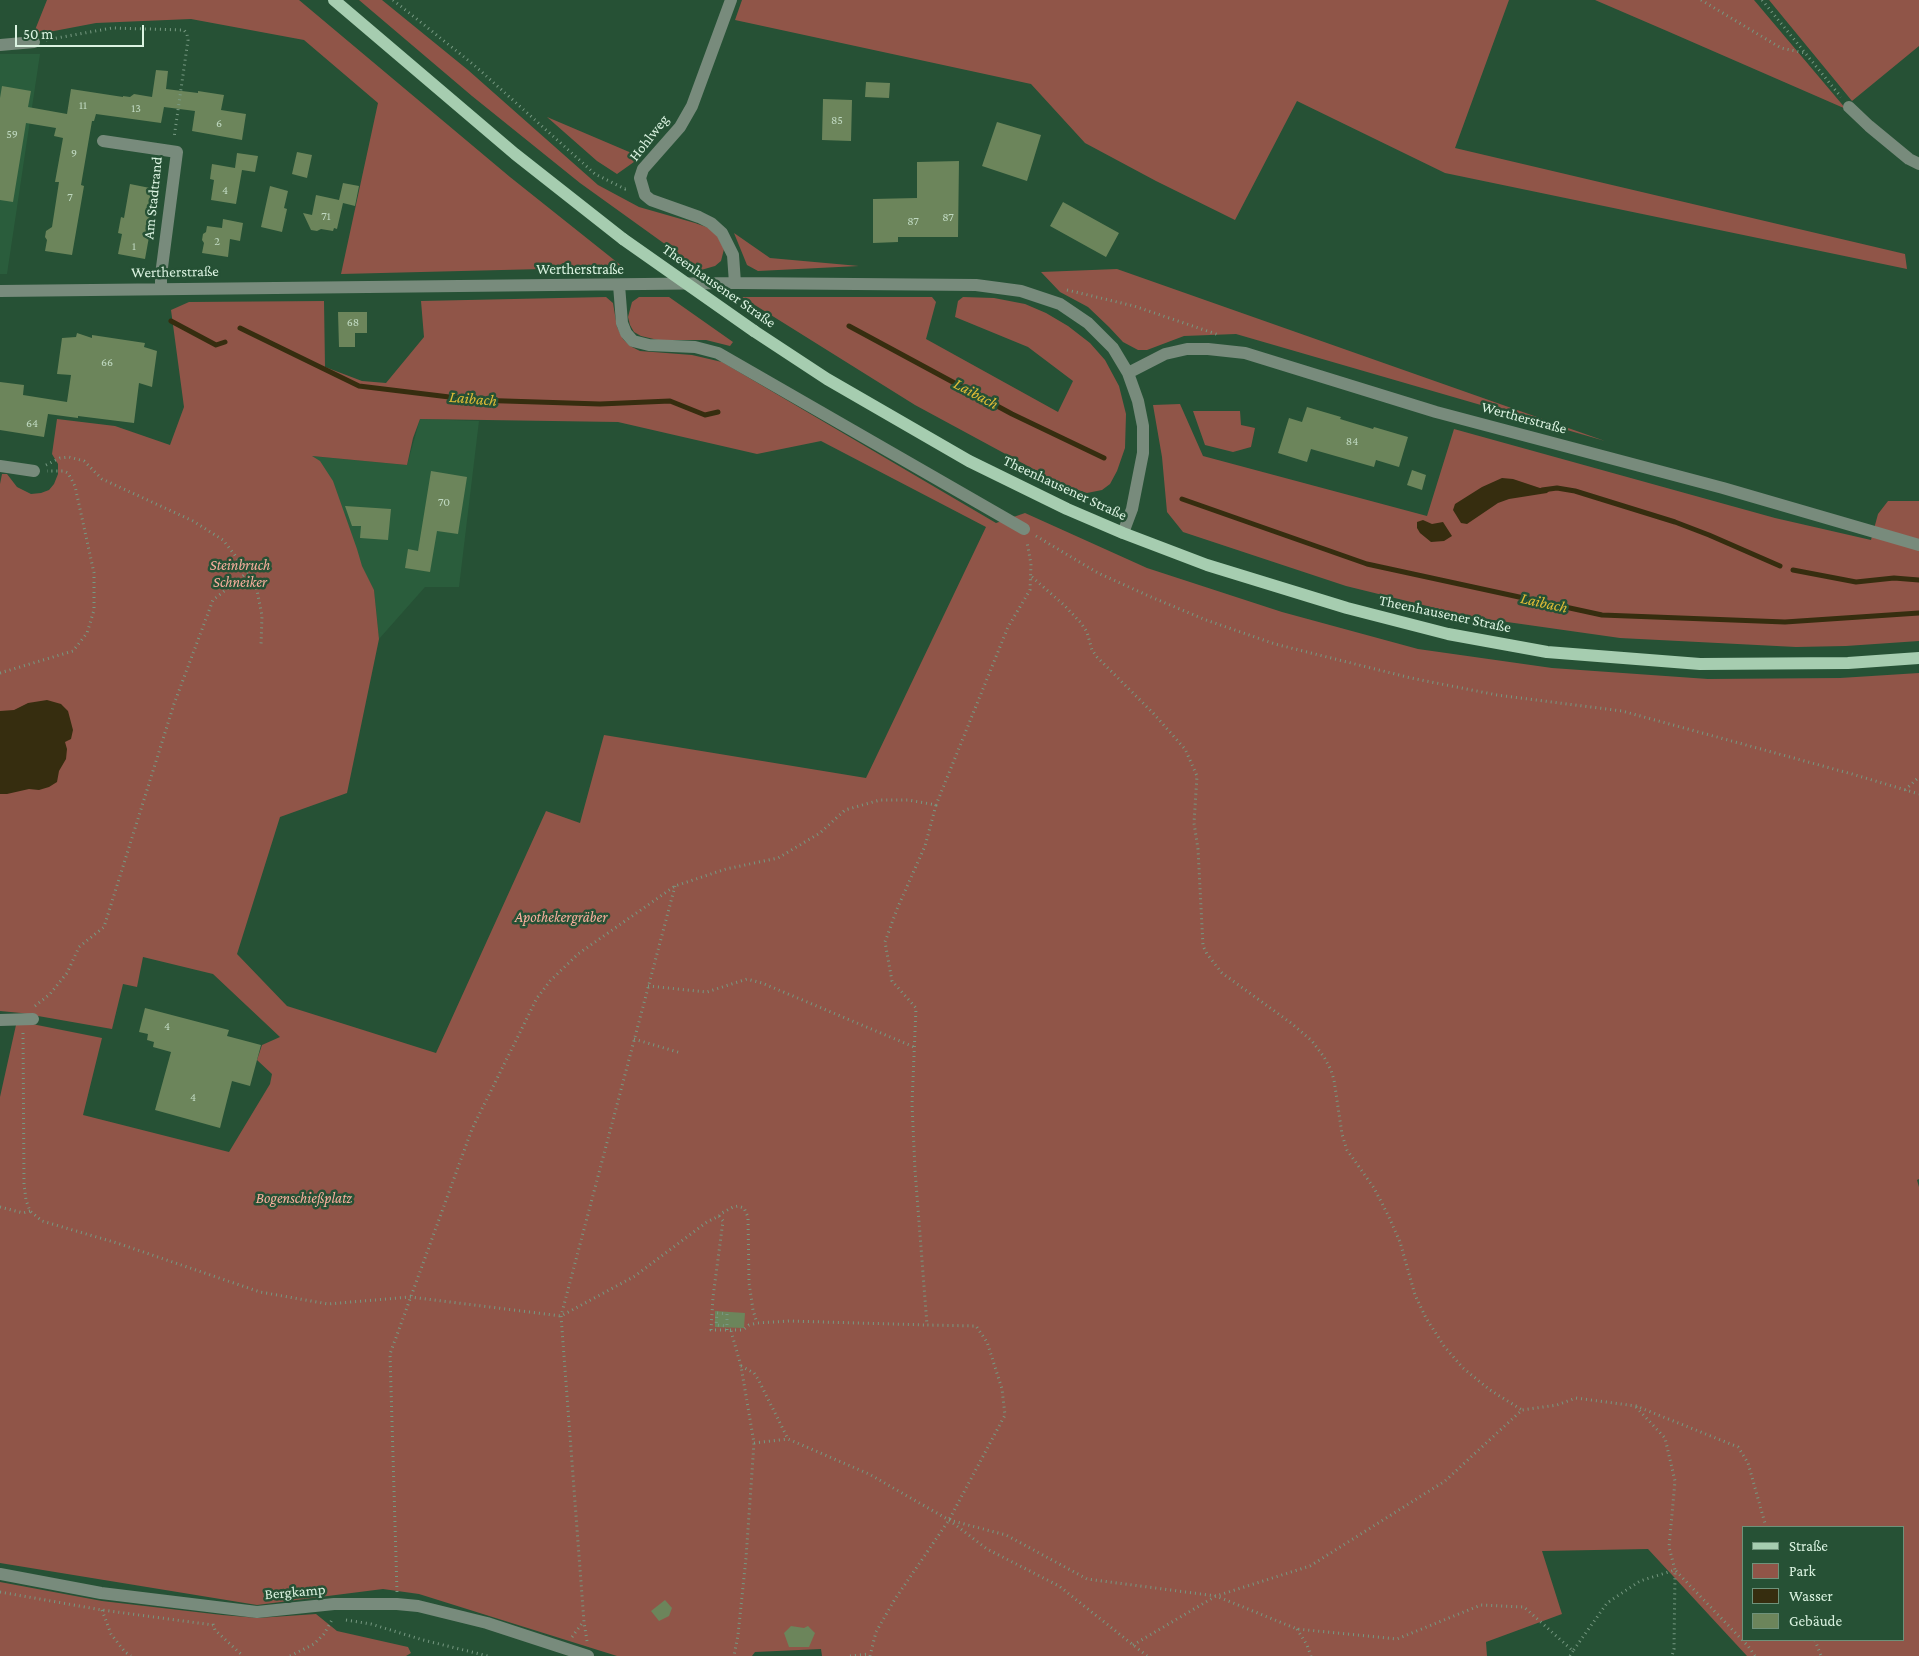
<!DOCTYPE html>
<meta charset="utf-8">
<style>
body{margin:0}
#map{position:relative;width:1919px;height:1656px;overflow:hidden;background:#265135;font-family:"Crimson Pro",serif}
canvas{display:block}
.legend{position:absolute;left:1742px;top:1526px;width:162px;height:115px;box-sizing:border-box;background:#265135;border:1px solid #6e927a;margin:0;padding:6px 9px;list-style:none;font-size:15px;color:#dbf3e1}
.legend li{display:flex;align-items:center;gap:10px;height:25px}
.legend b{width:25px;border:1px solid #6e927a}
.scale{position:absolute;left:15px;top:25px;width:129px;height:22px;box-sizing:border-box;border:2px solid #dbf3e1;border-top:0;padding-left:6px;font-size:15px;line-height:18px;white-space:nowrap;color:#dbf3e1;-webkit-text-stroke:4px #265135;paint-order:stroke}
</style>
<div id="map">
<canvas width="1919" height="1656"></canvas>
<ul class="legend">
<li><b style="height:6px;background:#a6cdb0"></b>Straße</li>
<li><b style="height:14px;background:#905548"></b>Park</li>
<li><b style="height:14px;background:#362d0f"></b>Wasser</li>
<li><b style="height:14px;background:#6c855b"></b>Gebäude</li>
</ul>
<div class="scale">50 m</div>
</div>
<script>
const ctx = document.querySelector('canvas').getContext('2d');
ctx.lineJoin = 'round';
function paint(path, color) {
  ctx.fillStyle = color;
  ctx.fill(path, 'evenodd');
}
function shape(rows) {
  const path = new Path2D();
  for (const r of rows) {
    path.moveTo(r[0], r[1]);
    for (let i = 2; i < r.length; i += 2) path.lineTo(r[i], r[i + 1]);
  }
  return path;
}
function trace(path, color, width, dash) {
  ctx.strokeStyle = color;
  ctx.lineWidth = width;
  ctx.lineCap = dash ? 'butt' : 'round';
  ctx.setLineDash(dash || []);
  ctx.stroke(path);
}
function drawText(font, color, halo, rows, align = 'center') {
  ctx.font = font + ' "Crimson Pro",serif';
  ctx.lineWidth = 5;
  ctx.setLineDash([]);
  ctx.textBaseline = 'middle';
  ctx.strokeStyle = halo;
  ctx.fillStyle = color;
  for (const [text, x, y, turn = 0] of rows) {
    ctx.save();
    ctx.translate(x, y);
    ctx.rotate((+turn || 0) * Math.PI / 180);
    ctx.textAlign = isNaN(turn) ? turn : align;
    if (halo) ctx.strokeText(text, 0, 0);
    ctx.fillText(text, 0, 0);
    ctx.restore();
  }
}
const built = shape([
 [0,54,40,54,7,274,0,274],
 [420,419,479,421,459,587,425,587,379,639,374,590,345,536,312,456,407,465]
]);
const green = shape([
 [47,0,299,0,510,177,623,267,341,274,378,103,304,40,191,19,96,23,33,35],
 [359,0,382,0,468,70,598,185,639,207,695,223,709,228,717,235,724,249,721,261,715,266,701,270,580,183,472,96],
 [742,0,1509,0,1455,148,1905,254,1907,269,1445,173,1297,101,1235,220,1156,181,1085,143,1031,84,735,20],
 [1595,0,1754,0,1846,109,1667,31],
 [1769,0,1919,0,1919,46,1852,101],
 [547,117,641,157,617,174,597,161],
 [734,233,770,258,859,266,758,271,747,265],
 [1117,269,1605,441,1236,334,1184,336,1147,350,1138,350,1123,342,1109,327,1088,307,1060,292,1041,272],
 [606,297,613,303,617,327,623,339,630,346,640,351,692,355,722,362,996,523,1025,513,1147,568,1282,612,1418,649,1552,668,1708,679,1840,678,1919,673,1919,1179,1917,1180,1919,1187,1919,1656,1747,1656,1648,1549,1542,1551,1562,1614,1486,1642,1487,1656,822,1656,821,1649,755,1652,752,1656,617,1656,419,1594,383,1589,257,1605,0,1563,0,1097,16,1025,32,1024,102,1038,83,1115,229,1152,270,1084,272,1074,257,1060,262,1045,280,1037,213,974,143,957,137,987,123,984,112,1029,21,1013,0,1011,0,484,2,474,7,474,17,487,31,494,41,493,49,490,54,484,58,474,58,464,52,454,57,419,115,426,170,445,184,407,171,310,189,302,324,301,325,367,362,381,386,383,424,337,421,301],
 [420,419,618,422,757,454,821,441,986,527,866,778,604,735,580,823,546,811,436,1053,287,1006,237,954,280,817,347,793,379,639,374,590,362,566,357,549,333,481,320,461,312,456,407,465,413,438],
 [1743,1527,1903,1527,1903,1640,1743,1640],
 [639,297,669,297,733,342,730,346,706,340,658,340,641,336,634,332,630,325,628,317,632,302],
 [742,297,932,297,936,302,926,339,1058,412,1073,381,1028,347,955,317,958,301,963,297,994,298,1025,304,1046,313,1068,326,1090,343,1105,360,1119,386,1126,414,1125,448,1117,471,1110,484,1102,490,1087,493,1061,484,915,405],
 [1180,404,1203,456,1427,516,1454,429,1775,518,1871,540,1878,514,1888,501,1919,501,1919,641,1846,646,1796,647,1620,638,1472,617,1346,586,1183,532,1167,512,1162,457,1153,405],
 [1193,411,1240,411,1241,425,1255,428,1251,447,1233,452,1205,445],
 [0,1582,102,1601,222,1615,258,1618,316,1614,337,1631,408,1647,411,1653,406,1656,0,1656]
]);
const water = shape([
 [1502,478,1513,479,1549,491,1547,493,1509,499,1498,503,1467,524,1461,523,1453,510,1455,504,1482,487],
 [1423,520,1432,524,1443,522,1452,536,1444,541,1431,542,1420,533,1417,528,1417,522],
 [47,700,61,704,68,711,73,730,71,739,65,742,67,749,66,759,59,771,57,782,49,787,39,790,29,789,7,794,0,794,0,711,14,710,28,703]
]);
const stream = shape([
 [171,321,216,345,225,342],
 [849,326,1012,414,1104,458],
 [240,328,359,386,474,400,600,404,670,401,705,415,718,412],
 [1542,490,1557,488,1575,491,1675,522,1709,535,1780,566],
 [1182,499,1367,564,1602,615,1785,622,1919,613],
 [1793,570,1856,582,1894,578,1919,580]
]);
const building = shape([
 [156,70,168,71,166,89,198,93,198,91,224,95,221,110,246,114,242,140,192,131,195,111,164,107,161,123,96,114,94,121,92,121,81,185,84,186,72,255,45,251,47,240,45,237,46,231,52,227,59,182,55,182,63,138,54,136,56,128,26,123,13,202,0,200,0,98,2,86,31,91,28,107,67,114,71,89,123,97,123,96,130,97,134,94,152,97],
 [866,82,890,83,889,98,865,97],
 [823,99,852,100,851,141,822,140],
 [997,122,1041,135,1027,181,982,166],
 [297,152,312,155,307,178,292,174],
 [237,153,258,156,255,172,242,170,236,204,211,200,214,180,210,179,212,164,235,168],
 [959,161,958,237,898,237,898,242,873,243,873,199,917,198,917,162],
 [343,183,359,186,355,206,343,203,337,229,334,228,333,231,321,229,317,231,311,230,303,213,312,215,316,195,339,200],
 [130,184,155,189,146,237,149,237,145,259,118,254,122,234,118,233,121,217,124,218],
 [270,186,288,191,284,208,287,209,282,232,261,227],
 [1063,202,1119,233,1106,257,1050,226],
 [223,219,243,223,240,241,230,239,228,257,202,253,204,243,202,240,203,234,206,232,207,226,222,228],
 [338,312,367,312,367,333,355,333,355,347,339,347],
 [77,333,92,338,92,335,145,343,144,347,157,351,152,387,139,383,134,423,78,416,78,418,48,414,44,437,0,430,0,382,24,385,23,395,67,402,71,375,57,374,62,338,76,337],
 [1307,407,1341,417,1340,419,1373,429,1374,427,1408,437,1399,467,1376,460,1374,467,1311,449,1307,462,1278,453,1289,418,1302,422],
 [1412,470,1426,475,1422,490,1407,485],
 [431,471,467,477,458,534,437,531,430,572,405,568,408,549,418,551],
 [345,506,391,509,388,540,360,538,361,526,352,526],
 [145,1008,229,1030,227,1036,261,1045,250,1086,232,1081,220,1128,155,1110,171,1052,153,1047,154,1042,147,1040,148,1034,139,1032],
 [715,1311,745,1313,744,1328,715,1327],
 [665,1600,672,1608,669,1616,659,1621,651,1611],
 [791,1626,804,1628,808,1626,815,1633,809,1647,789,1647,784,1633]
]);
const path = shape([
 [393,0,474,65,595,174,625,189,629,188],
 [1701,0,1781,48,1805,53],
 [1762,0,1841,97],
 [46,40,112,28,184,30,187,34,188,40,174,138],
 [1067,290,1134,306,1219,335],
 [46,465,60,458,69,457,84,461,102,479,193,521,223,540,248,572,257,590,262,616,261,645],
 [1036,536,1098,573,1151,597,1206,620,1275,644,1411,678,1497,695,1622,711,1852,774,1919,794],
 [1032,577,1064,605,1081,623,1087,632,1092,650,1097,657,1153,713,1185,749,1197,776,1194,823,1198,849,1203,946,1207,954,1222,973,1291,1023,1312,1041,1324,1057,1331,1070,1334,1080,1342,1134,1347,1150,1374,1188,1388,1215,1400,1242,1415,1295,1426,1318,1444,1346,1463,1368,1490,1390,1522,1410],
 [0,673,73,651,87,633,94,610,94,573,75,486,68,473,64,471,47,471],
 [1905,790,1919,777],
 [648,986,707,992,747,979,762,983,914,1047],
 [35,1006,50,994,67,973,79,947,104,927,174,704,213,600,248,572],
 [23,1033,24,1184,26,1200,30,1211,42,1221,117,1243,260,1292,328,1304,410,1297,561,1316,635,1276,707,1222,719,1216,723,1221,713,1297,711,1330,743,1330,749,1325,757,1323,789,1321,927,1325],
 [634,1039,681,1053],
 [0,1207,23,1213,30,1211],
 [719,1216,722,1213,733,1207,738,1206,744,1208,748,1217,749,1283,753,1310,757,1323],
 [727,1330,727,1314,717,1313,716,1325,727,1326],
 [731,1331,741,1366,754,1443,746,1558,738,1635,734,1656],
 [741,1366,754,1373,758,1379,788,1439],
 [1636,1407,1665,1438,1675,1481,1669,1547,1675,1570,1674,1649,1672,1656],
 [754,1443,788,1439,869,1474,949,1520,987,1549,1059,1586,1147,1656],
 [949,1520,1006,1535,1087,1579,1216,1596,1297,1629,1397,1639,1481,1605,1524,1607,1573,1651,1607,1603,1640,1581,1675,1570],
 [1676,1571,1748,1646,1755,1656],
 [0,1592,102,1610,213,1625],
 [397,1592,390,1354,472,1129,537,998,550,981,578,954,675,886,726,869,778,858,820,833,845,810,880,800,908,800,936,805,1008,627,1030,590,1031,564,1027,542],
 [102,1610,111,1634,125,1652,131,1656],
 [346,1620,371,1624,423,1640,488,1656],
 [213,1624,215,1630,243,1656],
 [1297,1629,1307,1645,1311,1656],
 [572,1637,583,1622],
 [1815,1640,1821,1656],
 [587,1641,584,1622,561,1316,675,886],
 [1133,1645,1216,1596,1310,1566,1445,1481,1522,1410,1557,1405,1576,1398,1636,1406,1738,1447,1748,1463,1766,1527],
 [290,1656,314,1644,324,1634,333,1618],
 [850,1656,869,1654],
 [870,1656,876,1632,895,1599,949,1520,1005,1415,1002,1389,987,1342,976,1326,927,1325,915,1170,912,1104,916,1008,892,981,885,942,897,909,925,846,936,805],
 [1570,1656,1573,1651]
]);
const minor = shape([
 [731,0,692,106,680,127,643,169,640,178,645,195,651,200,699,217,711,223,722,233,733,255,735,283],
 [0,45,34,42],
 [1849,107,1869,126,1909,159,1919,164],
 [103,141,177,152,161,275,161,288],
 [619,285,622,323,626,333,633,341,649,345,695,347,718,353,1024,529],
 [0,291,735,283,976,285,1021,291,1060,304,1088,323,1113,348,1128,373,1138,401,1143,426,1143,453,1132,509,1123,533],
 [1128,373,1165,354,1187,349,1208,349,1245,353,1436,412,1723,488,1919,545],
 [0,466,34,471],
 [0,1020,33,1019],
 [0,1574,101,1593,257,1612,334,1604,397,1604,418,1606,487,1623,588,1656]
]);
const major = shape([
 [334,0,515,154,623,239],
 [754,331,827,379,969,461,1067,509,1123,533,1207,565,1347,608,1448,634,1547,652,1700,664,1848,663,1919,658]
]);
const majorBridge = shape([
 [623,239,754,331]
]);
const numberNames = [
 ["11",83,105],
 ["13",136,108],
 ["85",837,120],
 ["6",219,123],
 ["59",12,134],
 ["9",74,153],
 ["4",225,190],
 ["7",70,197],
 ["71",326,216],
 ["87",948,217],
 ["87",913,221],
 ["2",217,241],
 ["1",134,246],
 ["68",353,322],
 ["66",107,362],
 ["64",32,423],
 ["84",1352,441],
 ["70",444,502],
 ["4",167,1026],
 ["4",193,1097]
];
const streetNames = [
 ["Hohlweg",649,138,-52],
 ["Am Stadtrand",153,198,-84],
 ["Wertherstraße",580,269],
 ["Wertherstraße",175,272,-1],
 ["Theenhausener Straße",719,286,35],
 ["Wertherstraße",1524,418,15],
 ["Theenhausener Straße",1065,488,25],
 ["Theenhausener Straße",1445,614,12],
 ["Bergkamp",295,1592,-5]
];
const parkNames = [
 ["Steinbruch",240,565],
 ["Schneiker",240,582],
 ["Apothekergräber",561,917],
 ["Bogenschießplatz",304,1198]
];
const waterNames = [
 ["Laibach",976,394,28],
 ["Laibach",473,399,5],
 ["Laibach",1544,603,12]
];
paint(built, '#2a5d3c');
paint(green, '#905548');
paint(water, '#362d0f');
trace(stream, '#362d0f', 5);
paint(building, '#6c855b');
trace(path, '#779982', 3, [1, 4]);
trace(minor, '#788b7c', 12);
trace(major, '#a6cdb0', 12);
trace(majorBridge, '#a6cdb0', 12);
drawText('12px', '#bfd8c0', null, numberNames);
drawText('15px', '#dbf3e1', '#265135', streetNames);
drawText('italic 15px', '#f8af9e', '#265135', parkNames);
drawText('italic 16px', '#e1bd36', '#265135', waterNames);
</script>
